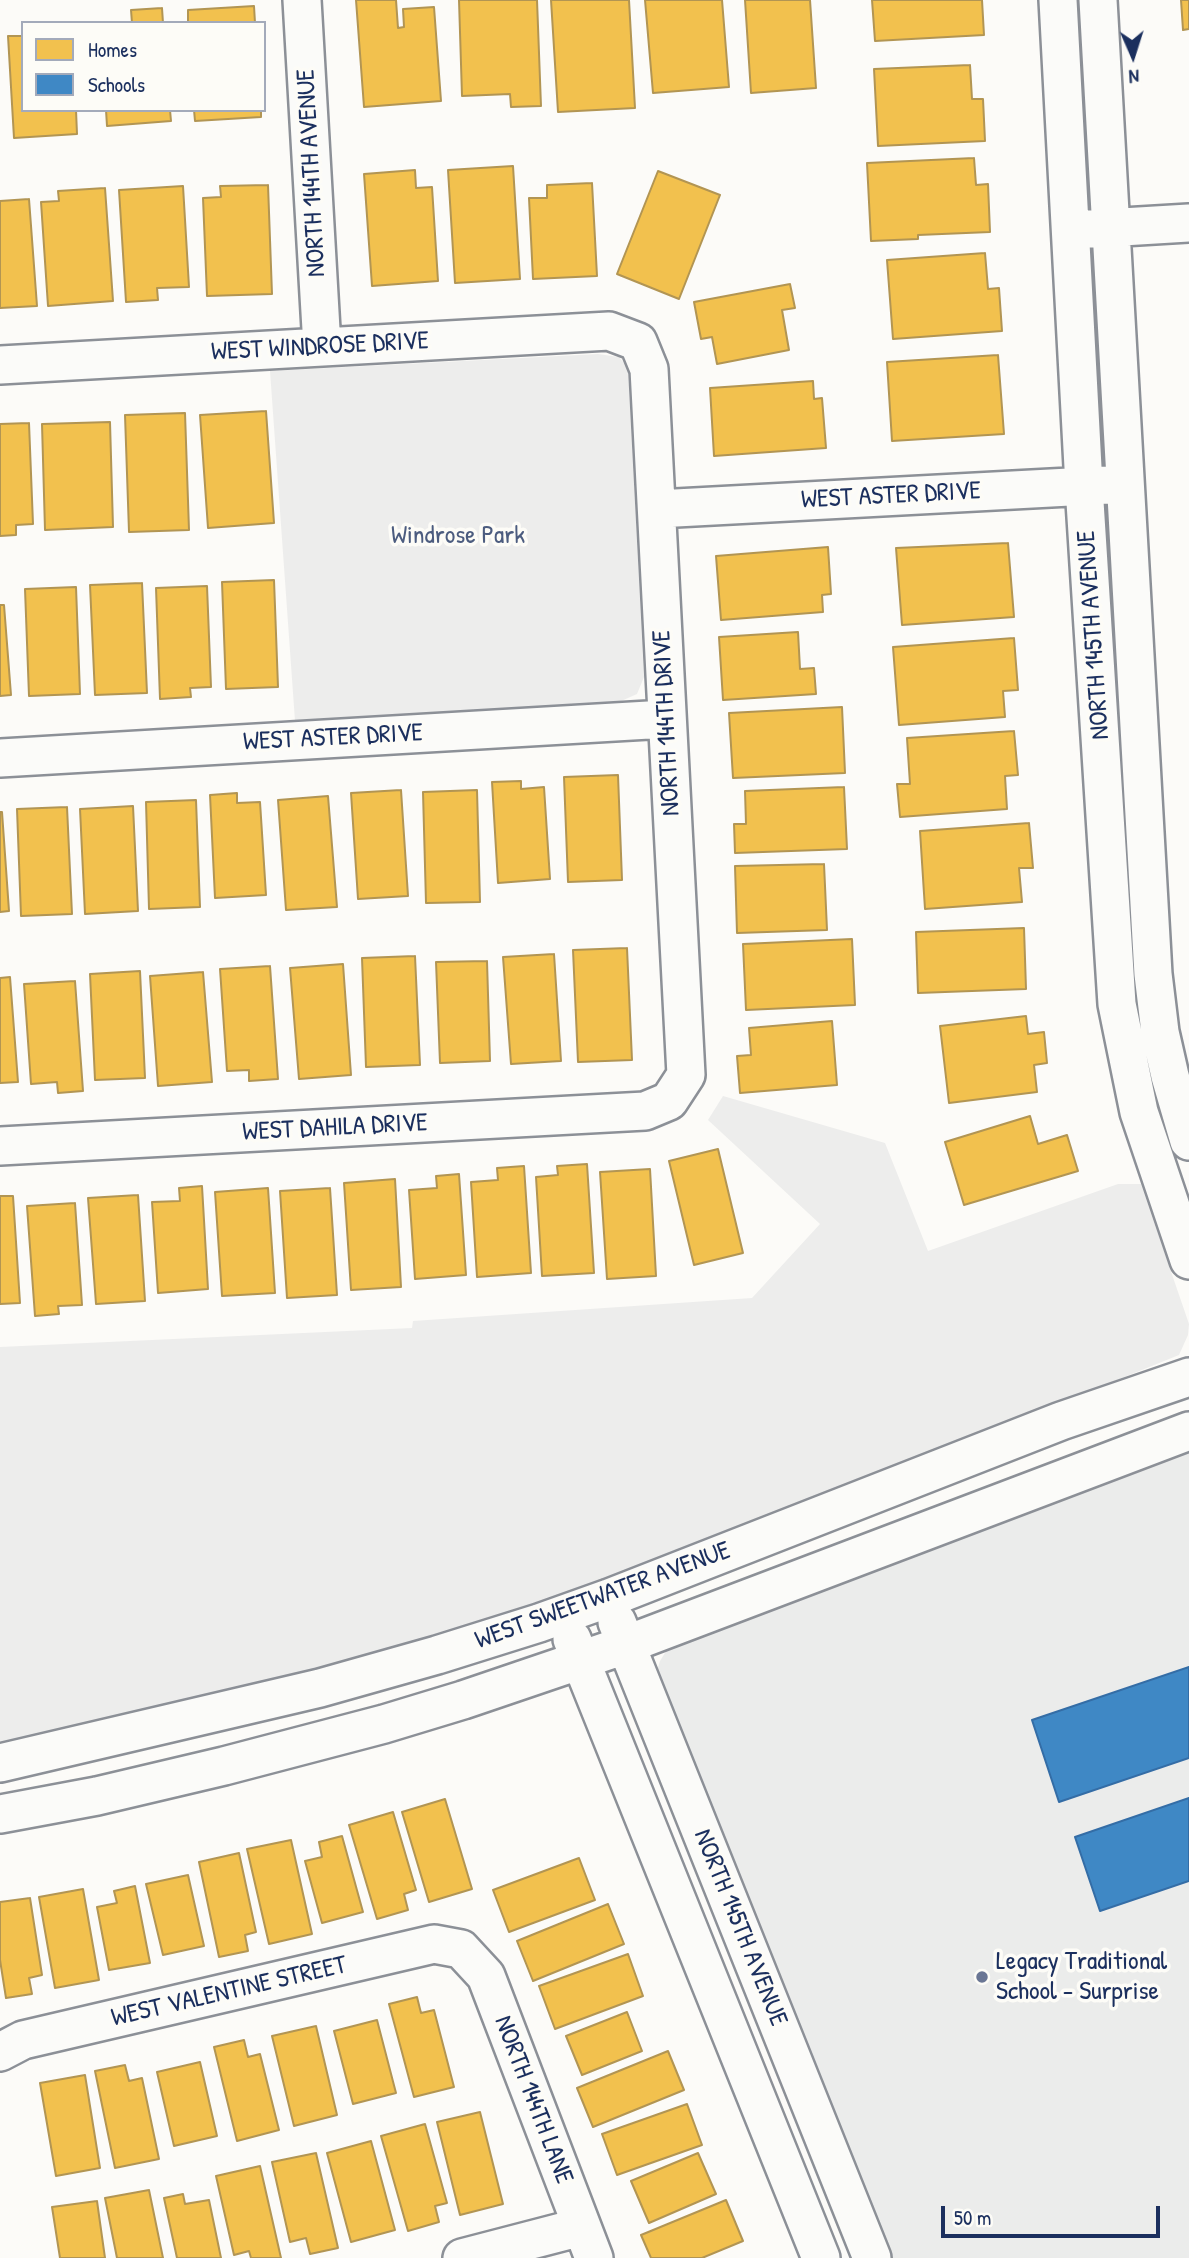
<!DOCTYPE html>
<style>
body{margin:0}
#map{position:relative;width:1189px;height:2258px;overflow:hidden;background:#fcfbf8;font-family:"Patrick Hand",sans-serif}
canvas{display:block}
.legend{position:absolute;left:21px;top:21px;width:245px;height:91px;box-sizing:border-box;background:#fdfcf7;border:2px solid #a3aaba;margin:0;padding:9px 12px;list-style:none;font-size:21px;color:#1b2f5e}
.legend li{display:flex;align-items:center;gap:14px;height:35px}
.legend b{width:35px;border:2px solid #a3aaba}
.north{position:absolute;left:1098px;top:21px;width:70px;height:70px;-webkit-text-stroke:5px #fdfcf7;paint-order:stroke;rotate:177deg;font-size:19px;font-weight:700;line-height:28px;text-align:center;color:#1b2f5e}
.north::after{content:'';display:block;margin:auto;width:24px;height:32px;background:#1b2f5e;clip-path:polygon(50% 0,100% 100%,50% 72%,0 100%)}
.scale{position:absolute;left:941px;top:2206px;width:219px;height:32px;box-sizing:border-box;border:4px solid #1b2f5e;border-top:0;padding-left:9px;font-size:21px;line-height:24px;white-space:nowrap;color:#1b2f5e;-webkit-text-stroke:5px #fdfcf7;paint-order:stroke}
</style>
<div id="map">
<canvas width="1189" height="2258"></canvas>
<ul class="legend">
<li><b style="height:19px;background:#f2c14e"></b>Homes</li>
<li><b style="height:19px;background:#3f88c5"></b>Schools</li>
</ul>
<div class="north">N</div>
<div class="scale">50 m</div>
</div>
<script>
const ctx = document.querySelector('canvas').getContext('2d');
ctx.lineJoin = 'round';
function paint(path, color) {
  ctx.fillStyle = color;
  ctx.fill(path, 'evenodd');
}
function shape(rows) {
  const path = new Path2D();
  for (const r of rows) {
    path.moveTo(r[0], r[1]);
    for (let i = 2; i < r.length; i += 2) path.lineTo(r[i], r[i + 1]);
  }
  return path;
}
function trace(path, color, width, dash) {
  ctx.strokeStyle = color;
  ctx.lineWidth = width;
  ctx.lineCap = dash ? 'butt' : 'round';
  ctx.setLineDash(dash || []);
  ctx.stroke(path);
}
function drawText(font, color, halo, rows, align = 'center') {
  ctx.font = font + ' "Patrick Hand",sans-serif';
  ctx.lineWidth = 7;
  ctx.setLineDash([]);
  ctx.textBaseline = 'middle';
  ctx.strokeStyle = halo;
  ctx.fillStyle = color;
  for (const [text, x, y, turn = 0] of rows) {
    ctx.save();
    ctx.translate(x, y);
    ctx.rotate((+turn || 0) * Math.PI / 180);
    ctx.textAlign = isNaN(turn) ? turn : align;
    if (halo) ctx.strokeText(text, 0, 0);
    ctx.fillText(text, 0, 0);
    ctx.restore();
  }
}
const built = shape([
 [1189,1448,1189,2258,891,2258,658,1695,655,1677,660,1661,668,1648]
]);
const green = shape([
 [598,354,619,357,628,368,644,677,637,694,619,702,295,721,270,371],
 [723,1096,885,1143,928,1251,1118,1184,1141,1184,1189,1324,1188,1335,1179,1355,584,1595,496,1626,0,1753,0,1347,412,1328,413,1321,752,1298,820,1224,708,1120]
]);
const homes = shape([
 [356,0,396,0,398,28,404,27,403,9,434,7,441,101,364,107,356,0],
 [459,0,537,0,541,106,511,107,510,94,462,96,459,0],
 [551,0,629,0,635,108,558,112,551,0],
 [645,0,722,0,729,87,653,93,645,0],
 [745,0,810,0,816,88,751,93,745,0],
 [872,0,982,0,984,35,875,41,872,0],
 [1181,0,1189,0,1189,29,1183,30,1181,0],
 [254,6,255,23,188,23,188,10,254,6],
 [162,8,163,23,132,23,131,10,162,8],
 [8,36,23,36,23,110,76,110,77,134,14,138,8,36],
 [970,65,972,99,983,99,985,141,878,146,874,69,970,65],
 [106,110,170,110,171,121,107,126,106,110],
 [194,110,261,110,261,117,195,121,194,110],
 [974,158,976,185,988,184,990,232,918,235,918,239,871,241,867,163,974,158],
 [513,166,520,279,455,283,448,170,513,166],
 [415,170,416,188,432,187,438,281,372,286,364,174,415,170],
 [658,171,720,195,679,299,617,274,658,171],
 [592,183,597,276,533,279,529,198,547,198,547,185,592,183],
 [268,185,272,294,207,296,203,198,221,197,220,186,268,185],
 [183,186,189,287,157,288,158,300,126,302,119,190,183,186],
 [105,188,113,301,48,306,41,202,59,201,58,191,105,188],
 [29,199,37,306,0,308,0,201,29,199],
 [985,253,988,289,999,288,1002,331,893,339,887,260,985,253],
 [790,284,795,308,782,310,789,350,717,364,712,337,701,339,694,302,790,284],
 [998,355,1004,434,892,441,887,362,998,355],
 [813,381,814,399,822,398,826,448,714,456,710,388,813,381],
 [266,411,274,523,208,528,200,415,266,411],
 [185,413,189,530,129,532,125,415,185,413],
 [110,422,113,527,45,530,42,424,110,422],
 [29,423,33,524,16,525,16,535,0,536,0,424,29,423],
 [1008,543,1014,617,902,625,896,548,1008,543],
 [828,547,831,594,822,595,823,612,721,620,716,556,828,547],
 [274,580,278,687,226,689,222,582,274,580],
 [142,583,147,693,95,695,90,585,142,583],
 [207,586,211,687,190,688,191,697,160,699,156,588,207,586],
 [76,587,80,694,29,696,25,589,76,587],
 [0,605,4,605,11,695,0,696,0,605],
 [798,632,800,669,814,668,816,694,723,700,719,637,798,632],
 [1014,638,1018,690,1003,691,1005,717,899,725,893,647,1014,638],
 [842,707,845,773,733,778,729,713,842,707],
 [1014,731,1018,775,1005,776,1007,809,900,817,897,784,910,784,907,738,1014,731],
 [618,775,622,880,568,882,564,777,618,775],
 [521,781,521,789,544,787,550,879,498,883,492,782,521,781],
 [844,787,847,849,735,853,734,824,746,824,745,791,844,787],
 [401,790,408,896,358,899,351,793,401,790],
 [477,790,480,902,426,903,423,792,477,790],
 [237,793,237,803,260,802,266,895,215,898,210,795,237,793],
 [328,796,337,907,286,910,278,800,328,796],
 [196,800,200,907,149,909,146,802,196,800],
 [133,806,138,911,85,914,80,809,133,806],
 [67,807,72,914,21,916,17,809,67,807],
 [0,812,2,812,9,911,0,912,0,812],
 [1029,823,1033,868,1019,868,1022,902,925,909,920,831,1029,823],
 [824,864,827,930,737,933,735,866,824,864],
 [1024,928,1026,989,918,993,916,932,1024,928],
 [852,939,855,1005,746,1010,743,944,852,939],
 [627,948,632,1060,578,1062,573,950,627,948],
 [554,954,561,1061,511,1064,503,957,554,954],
 [415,956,420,1065,366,1067,362,958,415,956],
 [487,961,490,1061,440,1063,436,962,487,961],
 [343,964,351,1075,299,1079,290,968,343,964],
 [270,966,278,1079,249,1081,249,1070,227,1071,220,969,270,966],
 [140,971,145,1078,95,1080,90,974,140,971],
 [203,972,212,1082,158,1086,150,976,203,972],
 [10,977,18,1082,0,1083,0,978,10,977],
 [75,981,83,1091,58,1093,57,1082,31,1084,24,984,75,981],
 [1026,1016,1028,1034,1044,1032,1047,1063,1034,1065,1037,1092,949,1103,940,1026,1026,1016],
 [832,1021,837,1085,740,1093,737,1056,751,1055,749,1028,832,1021],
 [1030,1116,1038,1144,1067,1135,1078,1171,964,1205,945,1142,1030,1116],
 [718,1149,743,1253,694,1265,669,1161,718,1149],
 [587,1164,594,1273,542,1276,536,1177,558,1175,557,1166,587,1164],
 [524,1166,531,1273,477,1277,471,1182,498,1180,497,1168,524,1166],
 [650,1169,656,1276,607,1279,600,1172,650,1169],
 [459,1174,466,1275,415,1279,409,1190,437,1188,436,1176,459,1174],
 [395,1179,401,1287,351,1290,344,1183,395,1179],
 [202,1186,208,1289,158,1293,152,1202,180,1201,179,1188,202,1186],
 [268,1188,275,1293,222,1296,215,1192,268,1188],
 [330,1188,337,1295,287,1298,280,1191,330,1188],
 [138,1195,145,1301,96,1304,88,1198,138,1195],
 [0,1196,13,1196,20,1303,0,1304,0,1196],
 [75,1203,82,1305,58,1306,59,1314,35,1316,27,1206,75,1203],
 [445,1799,472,1889,429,1902,402,1812,445,1799],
 [393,1812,416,1890,404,1894,408,1910,377,1919,349,1825,393,1812],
 [342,1836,363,1912,322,1923,305,1861,322,1857,319,1842,342,1836],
 [291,1840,312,1934,269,1944,247,1849,291,1840],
 [239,1853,256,1932,245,1935,248,1951,219,1957,199,1862,239,1853],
 [579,1858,595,1900,509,1932,493,1890,579,1858],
 [188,1875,204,1946,163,1955,146,1884,188,1875],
 [135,1886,150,1963,109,1970,97,1907,117,1903,114,1891,135,1886],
 [83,1889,99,1980,55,1988,39,1897,83,1889],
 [30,1898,42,1975,29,1978,32,1994,6,1998,0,1960,0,1902,30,1898],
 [608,1904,624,1944,533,1981,517,1941,608,1904],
 [628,1954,643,1996,555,2029,539,1986,628,1954],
 [417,1997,421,2013,434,2010,454,2087,414,2097,389,2004,417,1997],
 [627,2012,642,2051,582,2075,566,2036,627,2012],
 [377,2020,396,2093,353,2104,334,2031,377,2020],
 [316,2026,337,2115,294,2126,272,2036,316,2026],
 [244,2040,248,2057,260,2054,279,2130,237,2141,214,2047,244,2040],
 [668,2051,684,2090,593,2127,577,2088,668,2051],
 [200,2062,217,2136,174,2146,157,2072,200,2062],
 [125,2065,129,2081,142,2078,159,2159,115,2168,95,2071,125,2065],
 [85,2075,100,2168,56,2176,40,2083,85,2075],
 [687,2104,702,2145,617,2175,602,2134,687,2104],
 [480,2112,503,2204,460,2215,437,2122,480,2112],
 [425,2124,447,2203,435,2206,439,2222,408,2231,381,2136,425,2124],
 [371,2141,395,2230,351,2242,327,2153,371,2141],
 [316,2153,338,2248,310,2254,306,2238,290,2242,272,2162,316,2153],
 [698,2153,716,2194,649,2223,631,2181,698,2153],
 [260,2166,281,2258,251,2258,249,2251,234,2255,216,2176,260,2166],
 [149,2190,163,2258,117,2258,105,2198,149,2190],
 [183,2194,185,2204,209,2200,221,2258,177,2258,164,2198,183,2194],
 [726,2200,743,2241,702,2258,651,2258,641,2235,726,2200],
 [97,2201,105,2258,60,2258,52,2207,97,2201]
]);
const schools = shape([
 [1189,1667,1189,1758,1059,1802,1032,1720,1189,1667],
 [1189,1798,1189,1881,1100,1911,1075,1837,1189,1798]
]);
const minor = shape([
 [302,0,322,347],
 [1058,0,1084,486,1117,1004,1139,1112,1189,1260],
 [1098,0,1153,974,1160,1032,1170,1076,1189,1141],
 [1089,229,1189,223],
 [0,365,609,331,638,342,649,369,686,1075,669,1101,645,1111,0,1146],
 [657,509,1107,485],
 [0,758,666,719],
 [617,1622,872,2258],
 [572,1639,821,2258],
 [0,1763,320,1688,437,1655,539,1623,609,1598,1061,1421,1189,1377],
 [0,1814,97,1796,224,1766,384,1724,463,1700,625,1645,1189,1431],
 [0,2052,23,2040,434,1944,461,1949,486,1976,594,2258],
 [462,2258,581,2227]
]);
const markers = [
 [982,1977,7,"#6a7694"]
];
const streetNames = [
 ["NORTH 144TH AVENUE",312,173,-93],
 ["WEST WINDROSE DRIVE",320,347,-3],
 ["WEST ASTER DRIVE",891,496,-3],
 ["NORTH 145TH AVENUE",1094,635,-94],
 ["NORTH 144TH DRIVE",667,723,-93],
 ["WEST ASTER DRIVE",333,738,-3],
 ["WEST DAHILA DRIVE",335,1128,-3],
 ["WEST SWEETWATER AVENUE",603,1596,-20],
 ["NORTH 145TH AVENUE",740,1928,68],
 ["WEST VALENTINE STREET",229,1992,-13],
 ["NORTH 144TH LANE",533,2100,69]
];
const parkNames = [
 ["Windrose Park",458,536]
];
const poiNames = [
 ["Legacy Traditional",996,1962],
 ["School - Surprise",996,1992]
];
paint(built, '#ebeceb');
paint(green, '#ededec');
paint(homes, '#f2c14e');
trace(homes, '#b29553', 2);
paint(schools, '#3f88c5');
trace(schools, '#346da6', 2);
trace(minor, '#8c9097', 42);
trace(minor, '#fbfbf9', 37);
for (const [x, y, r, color] of markers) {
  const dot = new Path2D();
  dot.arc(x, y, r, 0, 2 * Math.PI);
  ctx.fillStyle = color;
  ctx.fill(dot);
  trace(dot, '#fdfcf7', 2.5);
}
drawText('26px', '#1b2f5e', '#fdfcf7', streetNames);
drawText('26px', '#4c5c7f', '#fdfcf7', parkNames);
drawText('26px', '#1b2f5e', '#fdfcf7', poiNames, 'left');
</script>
